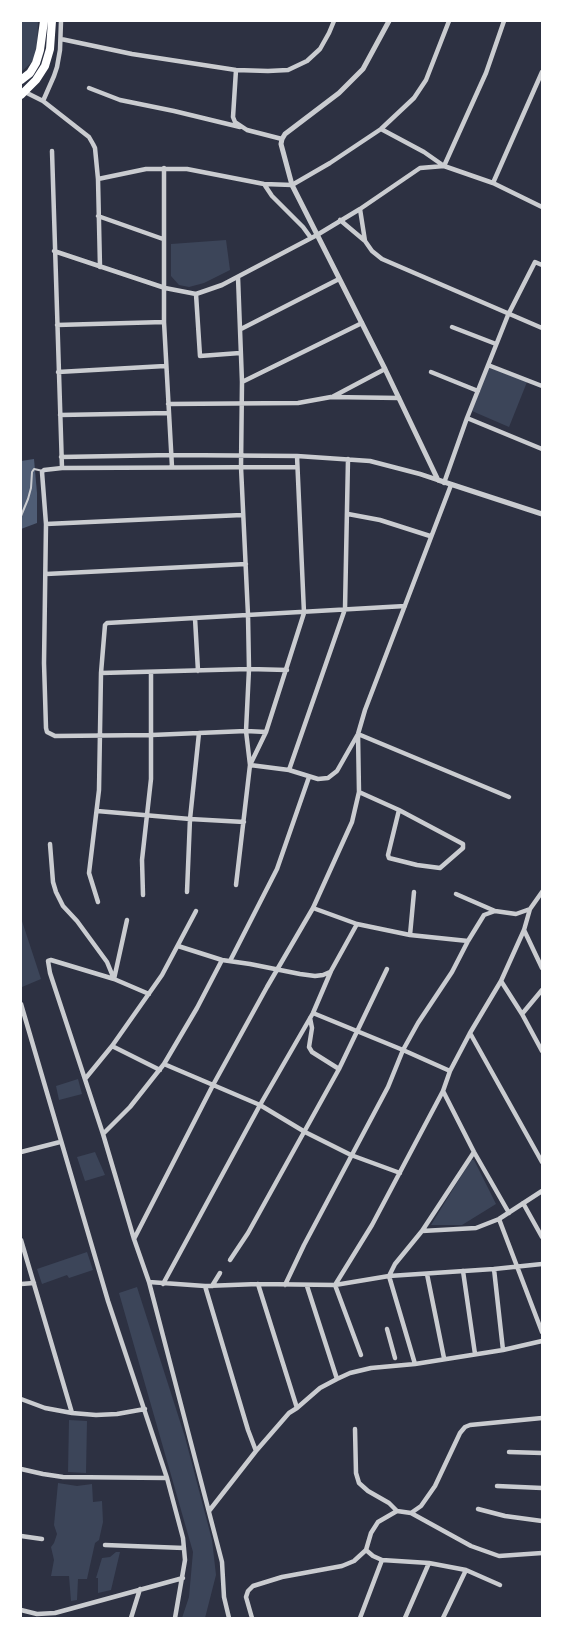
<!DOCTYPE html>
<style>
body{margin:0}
#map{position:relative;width:563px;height:1639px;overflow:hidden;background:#2d3142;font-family:Commissioner,sans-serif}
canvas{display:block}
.frame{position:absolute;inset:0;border:22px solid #fff;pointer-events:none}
</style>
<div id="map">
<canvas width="563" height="1639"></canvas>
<div class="frame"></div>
</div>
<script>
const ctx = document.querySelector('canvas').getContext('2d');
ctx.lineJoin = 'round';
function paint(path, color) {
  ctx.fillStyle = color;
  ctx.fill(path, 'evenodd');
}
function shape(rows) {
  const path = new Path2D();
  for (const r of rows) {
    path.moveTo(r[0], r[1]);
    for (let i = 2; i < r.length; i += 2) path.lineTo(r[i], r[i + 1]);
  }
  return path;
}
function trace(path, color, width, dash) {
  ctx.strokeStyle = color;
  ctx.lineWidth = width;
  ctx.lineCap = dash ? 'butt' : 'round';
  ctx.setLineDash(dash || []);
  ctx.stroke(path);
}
const green = shape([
 [21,21,38,21,37,53,31,63,21,72],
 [226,240,230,270,204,283,189,287,179,285,171,276,171,244],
 [489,367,527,382,509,427,472,411],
 [21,918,41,979,22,987,21,983],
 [78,1079,82,1094,59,1100,56,1086],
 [95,1152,105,1175,85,1181,77,1157],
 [471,1160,474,1160,496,1204,462,1225,431,1225],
 [87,1252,93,1270,69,1278,67,1275,42,1284,37,1269],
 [137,1287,185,1437,212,1540,216,1575,205,1618,182,1618,189,1597,193,1552,119,1293],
 [69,1420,87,1421,86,1473,68,1472],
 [58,1483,77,1486,92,1484,93,1502,102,1501,103,1522,99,1540,95,1543,87,1579,78,1579,77,1600,71,1601,69,1576,51,1576,54,1560,51,1547,54,1543,57,1534,54,1525],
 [116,1552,120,1552,111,1590,98,1593,98,1578,96,1578,102,1558,110,1557]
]);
const water = shape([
 [34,459,37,493,37,523,21,529,21,461]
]);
const service = shape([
 [21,516,28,499,31,488,32,472,34,469,43,471]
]);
const minor = shape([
 [61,39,132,54,236,70,268,71,288,70,307,61,320,49,329,33,334,21],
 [236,70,233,117,235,122,247,130,282,139],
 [89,88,120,100,174,111,240,127],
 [25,92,43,101,89,137,93,144,95,148,98,179,100,267],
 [43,101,54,76,57,67,60,50,61,21],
 [381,129,424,152,444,166,493,183,542,207],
 [52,151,62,468],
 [444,166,486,73,504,21],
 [164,168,164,322,172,467],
 [98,179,146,169,187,169,264,184,292,185,330,163,381,129,414,98,426,80,449,21],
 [493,183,542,72],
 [264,184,272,196,303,227,311,238],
 [360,209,365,241],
 [98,216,163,239],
 [340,220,365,241,372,251,382,259,542,328],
 [54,251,165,288,196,294,222,285,317,235,360,209,420,168,444,166],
 [196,294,200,356,240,353],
 [57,325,164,322],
 [452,327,496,344],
 [241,329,339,279],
 [488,365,542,386],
 [58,372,165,366],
 [431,372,478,391],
 [242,382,362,323],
 [334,396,385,369],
 [168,404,298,403,331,397,399,398],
 [60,415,169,413],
 [467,418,542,449],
 [297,456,304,613,266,732,250,765,289,770,318,779,328,778,337,771,358,734,365,710,451,485],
 [61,457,172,455,297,456,370,461,420,474,438,480],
 [444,483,467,418,508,315,535,262,542,265],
 [348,514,380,520,430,536],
 [46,524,242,515],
 [46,574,246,564],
 [195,618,198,671],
 [101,673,249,669,287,670],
 [266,732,246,731,152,735,55,736,47,732,46,728,44,663,46,524,42,472,44,470,62,468,297,467],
 [289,770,345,609,348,459],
 [359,792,399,810,463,844,463,848,440,868,417,865,389,858,388,855,399,810],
 [97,811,190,819,244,822],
 [50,844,53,882,56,892,63,906,77,921,107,962,114,979,127,920],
 [236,885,250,765,246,731,249,669,248,615,241,467,242,382,238,277],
 [187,892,190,819,199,733],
 [456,894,495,911],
 [143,895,142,860,151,779,151,673],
 [98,902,89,873,99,790,101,673,105,625,107,623,405,606],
 [313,908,357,924,410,935,468,941],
 [524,930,542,968],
 [410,935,414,892],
 [178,946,222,960,250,964,300,974,315,976,323,975,330,972],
 [230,961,277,869,309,777],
 [501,981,522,1014,542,1051],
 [149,994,114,979,51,960,48,961,50,973,103,1134,134,1239,149,1282,222,1562,224,1597,229,1618],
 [21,1004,108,1301,167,1478,183,1538,185,1560,175,1618],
 [313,1013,403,1050,450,1071],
 [522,1014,542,990],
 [310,1018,312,1028,309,1047,312,1052,339,1069],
 [470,1033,542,1162],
 [112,1046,160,1070],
 [164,1064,260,1105,305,1132,351,1155,400,1173],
 [85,1079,112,1046,162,975,196,911],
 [443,1091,474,1152,509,1213],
 [103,1134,130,1107,164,1064,197,1008,222,960],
 [21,1152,60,1142],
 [523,1203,542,1237],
 [499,1219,542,1332],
 [422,1231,474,1152],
 [134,1239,213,1085,267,987,313,908,352,822,359,792,358,734,509,797],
 [21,1240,72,1413],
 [230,1260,248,1233,339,1069,387,969],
 [494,1269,503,1350],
 [463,1271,475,1354],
 [427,1274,444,1358],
 [389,1276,395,1264,422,1231,476,1228,499,1219,542,1191],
 [389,1276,415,1364],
 [149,1282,205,1286,258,1284,335,1285,389,1276,494,1269,542,1264],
 [21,1284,34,1283],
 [163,1284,260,1105,313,1013,331,971,357,924],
 [258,1284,297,1408],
 [285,1285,304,1245,388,1087,403,1050,418,1023,452,972,468,941,484,915,495,911,516,914,530,909],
 [205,1286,248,1430,256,1451],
 [212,1286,220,1273],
 [307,1286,337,1379],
 [387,1329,395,1358],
 [361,1355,335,1285,372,1225,443,1091,450,1071,470,1033,501,981,524,930,530,909,542,892],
 [21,1399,45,1408,72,1413,96,1415,117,1414,145,1409],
 [355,1429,356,1473,359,1483,368,1491,389,1503,397,1511],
 [509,1452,542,1453],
 [21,1469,43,1474,63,1477,167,1478],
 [497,1486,542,1488],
 [478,1509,505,1516,542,1521],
 [209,1511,256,1451,289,1413,297,1408,320,1388,337,1379,350,1373,371,1368,415,1364,503,1350,542,1341],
 [411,1513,421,1506,435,1486,460,1433,465,1427,470,1425,542,1418],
 [21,1536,42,1539],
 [105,1545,184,1548],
 [366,1550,373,1556,382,1560,429,1563,466,1570,500,1585],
 [21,1610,37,1614,55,1613,183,1578],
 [131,1618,140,1589],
 [252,1618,246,1597,248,1591,253,1586,282,1577,342,1566,354,1561,366,1550,371,1533,378,1522,397,1511,411,1513,471,1546,499,1556,542,1553],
 [360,1618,382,1560],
 [405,1618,429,1563],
 [443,1618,466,1570]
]);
const tertiary = shape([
 [389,21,363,69,339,93,285,134,282,139,281,144,292,185,385,369,438,480,542,514]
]);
const trunk = shape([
 [21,80,30,73,36,63,40,50,44,21],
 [21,95,36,80,45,66,50,49,52,21]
]);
paint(green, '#3c4559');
paint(water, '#4f5d75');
trace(service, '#caccd0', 2);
trace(minor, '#caccd0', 4.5);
trace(tertiary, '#caccd0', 5);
trace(trunk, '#fff', 8);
</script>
